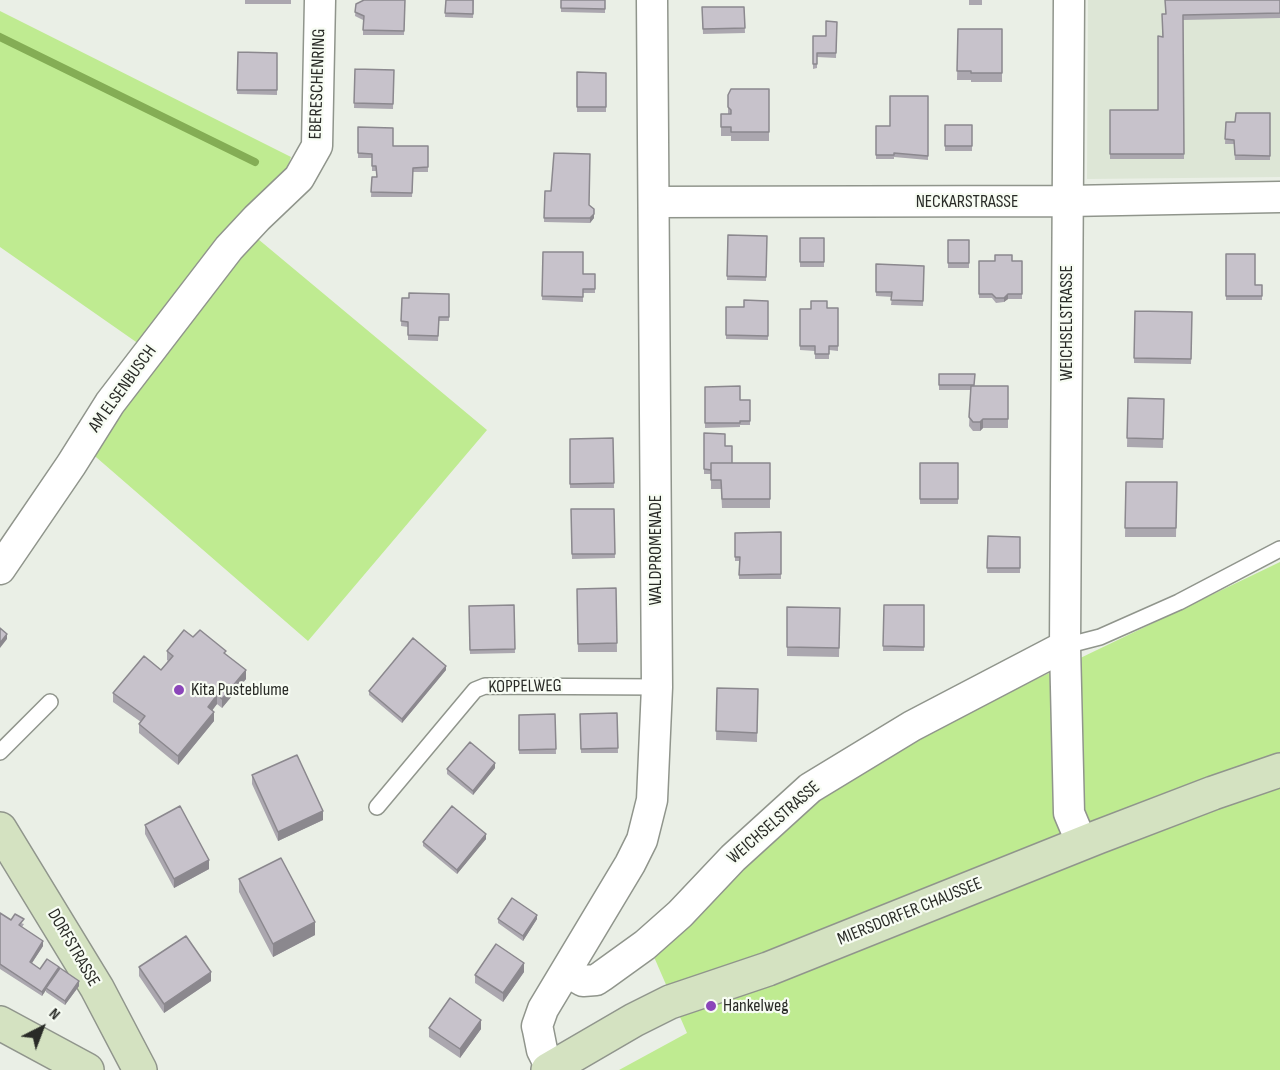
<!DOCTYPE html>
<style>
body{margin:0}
#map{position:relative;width:1280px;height:1070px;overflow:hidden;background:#eaefe6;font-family:"Sofia Sans Condensed",sans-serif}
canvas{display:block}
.north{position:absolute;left:12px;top:998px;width:60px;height:60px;-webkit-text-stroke:4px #f7fcf3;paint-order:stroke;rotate:42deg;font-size:16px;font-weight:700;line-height:24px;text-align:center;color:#292b27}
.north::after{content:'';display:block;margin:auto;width:21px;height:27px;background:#292b27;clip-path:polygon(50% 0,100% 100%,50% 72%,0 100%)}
</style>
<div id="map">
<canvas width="1280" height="1070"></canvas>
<div class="north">N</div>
</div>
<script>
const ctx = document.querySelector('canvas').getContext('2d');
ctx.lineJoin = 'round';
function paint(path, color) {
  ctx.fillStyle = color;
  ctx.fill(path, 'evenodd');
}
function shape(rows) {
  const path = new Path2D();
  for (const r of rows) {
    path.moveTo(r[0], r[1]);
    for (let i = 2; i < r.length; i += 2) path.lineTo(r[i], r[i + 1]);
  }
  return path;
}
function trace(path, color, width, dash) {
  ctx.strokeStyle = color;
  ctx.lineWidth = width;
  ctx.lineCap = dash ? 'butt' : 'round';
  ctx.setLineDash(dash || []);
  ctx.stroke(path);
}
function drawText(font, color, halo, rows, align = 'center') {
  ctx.font = font + ' "Sofia Sans Condensed",sans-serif';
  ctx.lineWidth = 4.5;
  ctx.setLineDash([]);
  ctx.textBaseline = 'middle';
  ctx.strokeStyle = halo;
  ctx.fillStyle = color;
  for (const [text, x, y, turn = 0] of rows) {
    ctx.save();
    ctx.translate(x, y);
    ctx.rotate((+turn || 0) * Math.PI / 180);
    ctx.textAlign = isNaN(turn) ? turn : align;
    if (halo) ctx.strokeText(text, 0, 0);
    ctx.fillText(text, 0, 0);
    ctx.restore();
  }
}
const built = shape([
 [1088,0,1280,0,1280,177,1087,179]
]);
const green = shape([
 [0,11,291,157,274,205,252,234,487,430,308,641,89,451,139,344,0,247],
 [1280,562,1280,1070,619,1070,687,1033,651,950,813,799,943,724]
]);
const stream = shape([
 [0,37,255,162]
]);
const lane = shape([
 [1065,646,1100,637,1179,602,1280,549],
 [0,752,50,702],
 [377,807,475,690,485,686,657,687]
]);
const street = shape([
 [1069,0,1065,646,1069,813,1082,844],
 [654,202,1068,201,1280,197],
 [0,569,71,465,110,403,229,248,257,218,299,178,317,146,320,0],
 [566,971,583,981,596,980,602,976,645,945,680,914,733,858,810,788,912,726,1065,646],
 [551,1068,542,1050,538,1030,537,1026,543,1009,630,864,642,840,652,800,657,687,652,0]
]);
const secondary = shape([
 [0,829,97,988,140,1070],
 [0,1023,87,1070],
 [548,1070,634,1020,670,1002,768,969,1098,837,1213,793,1280,770]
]);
const wall = shape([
 [245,0,291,0,291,4,245,4],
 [405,0,404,35,363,35,363,20,355,16,356,4],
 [446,0,474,0,473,18,445,17],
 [561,0,605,0,605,13,561,12],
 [969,0,982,0,982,5,969,5],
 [1280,0,1280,18,1183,20,1184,159,1110,159,1110,110,1158,110,1162,37,1165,14],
 [702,7,744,7,745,33,703,34],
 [837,22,836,58,817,57,817,68,813,69,813,36,826,36],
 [958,29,1002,29,1002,82,971,82,971,80,957,80],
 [238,52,277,53,277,95,237,94],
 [355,69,394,70,393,109,354,108],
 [577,72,606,73,606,112,577,112],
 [769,89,769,141,731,141,731,136,721,136,721,123,728,114,728,95],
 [928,96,928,160,894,157,894,159,876,159,876,126,890,126],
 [1270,113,1270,160,1235,160,1234,144,1225,144,1226,122,1235,122],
 [945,125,972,125,972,151,945,151],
 [358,127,393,146,428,146,428,172,413,172,412,197,371,197,372,177,377,177,376,171,372,171,372,158,358,158],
 [545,191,589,205,594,209,594,218,590,223,544,222],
 [728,235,767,236,766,281,727,280],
 [800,238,824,238,824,267,800,267],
 [948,240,969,240,969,268,948,268],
 [543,252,583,274,595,274,595,293,583,293,583,302,542,300],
 [1226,254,1255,285,1262,285,1262,300,1226,300],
 [979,261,1022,261,1022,299,1008,299,1004,302,996,303,992,298,979,298],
 [876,264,924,266,923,306,891,305,892,297,876,296],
 [449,294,449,321,439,321,438,341,408,340,408,327,401,326,402,298,409,298],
 [768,301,768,340,726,339,726,307,744,307],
 [838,308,838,351,829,350,829,359,815,359,815,351,800,350,800,309],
 [1135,311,1192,312,1191,364,1134,363],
 [939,374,975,374,974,386,1008,386,1008,428,983,428,980,431,973,431,969,426,971,390,939,390],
 [705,387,740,400,750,400,750,425,740,425,740,427,705,428],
 [1128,398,1164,399,1163,448,1127,447],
 [704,433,725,446,732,463,770,463,770,508,722,508,721,489,711,489,711,473,711,474,704,474],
 [613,438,614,488,570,488,570,439],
 [920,463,958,463,958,504,920,504],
 [1126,482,1177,482,1176,537,1125,537],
 [571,509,614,509,615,558,572,559],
 [781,532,781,579,739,579,739,561,735,561,735,533],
 [988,536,1020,537,1020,573,987,573],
 [616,588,617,652,578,652,577,589],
 [514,605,515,653,470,654,469,606],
 [884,605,924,605,924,651,883,651],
 [787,607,840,608,839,657,787,656],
 [193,637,226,655,246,679,222,708,217,704,212,710,214,721,178,765,139,733,139,724,141,722,113,702,113,693,161,670,168,661,167,660,167,651],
 [446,670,402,723,369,695,369,691],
 [717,688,758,689,757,742,716,740],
 [617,713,618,753,581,753,580,714],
 [555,714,556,754,519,754,519,715],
 [495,768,473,795,447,774,447,769],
 [252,775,323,820,278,841,252,784],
 [145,825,209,869,174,888,145,834],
 [486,839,457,874,423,846,423,842],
 [239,879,315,935,273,957,239,892],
 [0,913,11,920,24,924,22,927,43,946,32,963,40,969,59,970,79,986,65,1005,46,992,46,990,42,996,0,969],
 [498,919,537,919,523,941,498,923],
 [139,967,211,981,164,1013,139,976],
 [524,972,503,1002,475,983,475,975],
 [429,1028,481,1029,460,1058,429,1037]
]);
const shadedWall = shape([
 [594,214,594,218,590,223,590,218],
 [1008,294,1008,299,1004,302,1004,298],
 [983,419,983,428,980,431,980,422],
 [7,634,7,639,0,648,0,643],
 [446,666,446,670,402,723,402,719],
 [246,670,246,679,222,708,222,699],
 [217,695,217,704,208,716,208,707],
 [214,712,214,721,178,765,178,756],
 [495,763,495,768,473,795,473,791],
 [323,811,323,820,278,841,278,832],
 [486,834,486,839,457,874,457,870],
 [209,860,209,869,174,888,174,879],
 [537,915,537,919,523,941,523,936],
 [315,922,315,935,273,957,273,944],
 [43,941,43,946,30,966,30,962],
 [524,963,524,972,503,1002,503,993],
 [59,967,59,972,46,988,46,990,42,996,42,992],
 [211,972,211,981,164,1013,164,1004],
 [79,981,79,986,65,1005,65,1001],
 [481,1020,481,1029,460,1058,460,1049]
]);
const building = shape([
 [364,0,405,0,404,31,363,30,364,16,355,12,356,4,364,0],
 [446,0,473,0,473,14,445,13,446,0],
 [561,0,605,0,605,9,561,8,561,0],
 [1165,0,1280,0,1280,13,1183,15,1184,154,1110,154,1110,110,1158,110,1158,36,1163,37,1162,14,1166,14,1165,0],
 [702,7,744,7,745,28,703,29,702,7],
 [826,21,837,22,836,53,817,53,817,64,813,64,813,36,826,36,826,21],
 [958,29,1002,29,1002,73,971,73,971,71,957,71,958,29],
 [238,52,277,53,277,90,237,90,238,52],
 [355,69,394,70,393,104,354,103,355,69],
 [577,72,606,73,606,107,577,107,577,72],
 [731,89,769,89,769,132,731,132,731,127,721,127,721,114,731,114,731,110,728,107,728,95,731,89],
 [890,96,928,96,928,156,894,153,894,155,876,155,876,126,890,126,890,96],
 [1236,113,1270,113,1270,156,1235,155,1234,140,1225,139,1226,122,1235,122,1236,113],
 [945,125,972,125,972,146,945,146,945,125],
 [358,127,393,128,393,146,428,146,428,167,413,168,412,193,371,192,372,177,377,177,376,166,372,166,372,154,358,153,358,127],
 [554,153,590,154,589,205,594,209,594,214,590,218,544,218,545,191,551,191,554,153],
 [728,235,767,236,766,277,727,276,728,235],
 [800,238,824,238,824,262,800,262,800,238],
 [948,240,969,240,969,263,948,263,948,240],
 [543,252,583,252,583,274,595,274,595,289,583,289,583,297,542,296,543,252],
 [1226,254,1255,254,1255,285,1262,285,1262,296,1226,296,1226,254],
 [995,255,1012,255,1012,261,1022,261,1022,294,1008,294,1004,298,996,298,992,294,979,294,979,261,995,261,995,255],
 [876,264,924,266,923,301,891,300,892,292,876,292,876,264],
 [409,293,449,294,449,317,439,317,438,336,408,335,408,322,401,321,402,298,409,298,409,293],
 [744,300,768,301,768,336,726,335,726,307,744,307,744,300],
 [811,301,827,301,827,308,838,308,838,346,829,346,829,354,815,354,815,346,800,346,800,309,811,309,811,301],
 [1135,311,1192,312,1191,359,1134,358,1135,311],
 [939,374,975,374,974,385,939,385,939,374],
 [740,386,740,400,750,400,750,421,740,421,740,423,705,423,705,387,740,386],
 [971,386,1008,386,1008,419,983,419,980,422,973,422,969,417,971,386],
 [1128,398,1164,399,1163,439,1127,438,1128,398],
 [704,433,725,434,725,446,732,446,732,463,711,463,711,470,704,469,704,433],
 [613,438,614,483,570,484,570,439,613,438],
 [711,463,770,463,770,499,722,499,721,480,711,480,711,463],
 [920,463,958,463,958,499,920,499,920,463],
 [1126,482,1177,482,1176,528,1125,528,1126,482],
 [571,509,614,509,615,554,572,554,571,509],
 [781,532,781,574,739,575,740,557,735,557,735,533,781,532],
 [988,536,1020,537,1020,568,987,568,988,536],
 [616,588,617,643,578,644,577,589,616,588],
 [514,605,515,649,470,650,469,606,514,605],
 [884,605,924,605,924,647,883,646,884,605],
 [787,607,840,608,839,648,787,647,787,607],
 [0,628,7,634,0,643,0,628],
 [184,630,193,637,200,630,226,651,224,653,246,670,222,699,217,695,208,707,214,712,178,756,139,724,145,716,113,693,144,656,161,670,173,656,167,651,184,630],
 [413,638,446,666,402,719,369,691,413,638],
 [717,688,758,689,757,733,716,731,717,688],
 [617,713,618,748,581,749,580,714,617,713],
 [555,714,556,749,519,750,519,715,555,714],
 [470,742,495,763,473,791,447,769,470,742],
 [297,755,323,811,278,832,252,775,297,755],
 [180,806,209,860,174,879,145,825,180,806],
 [452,806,486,834,457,870,423,842,452,806],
 [281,858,315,922,273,944,239,879,281,858],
 [512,898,537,915,523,936,498,919,512,898],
 [0,913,11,920,15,914,24,919,19,925,43,941,30,962,40,969,47,959,59,967,42,992,0,964,0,913],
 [186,936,211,972,164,1004,139,967,186,936],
 [496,944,524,963,503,993,475,975,496,944],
 [60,968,79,981,65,1001,46,988,60,968],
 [450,998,481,1020,460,1049,429,1028,450,998]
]);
const markers = [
 [179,690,6,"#8b46ba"],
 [711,1006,6,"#8b46ba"]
];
const streetNames = [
 ["EBERESCHENRING",318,84,-88],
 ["NECKARSTRASSE",967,202],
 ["WEICHSELSTRASSE",1067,323,-90],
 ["AM ELSENBUSCH",123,389,-54],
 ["WALDPROMENADE",656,550,-90],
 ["KOPPELWEG",525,687,-1],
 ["WEICHSELSTRASSE",774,823,-41],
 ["MIERSDORFER CHAUSSEE",910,912,-22],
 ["DORFSTRASSE",73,948,60]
];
const poiNames = [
 ["Kita Pusteblume",191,690],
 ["Hankelweg",723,1006]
];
paint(built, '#dde6d6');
paint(green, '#bfeb91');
trace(stream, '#84ad55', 8);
trace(lane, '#90958c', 18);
trace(street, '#90958c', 33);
trace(secondary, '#90958c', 36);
trace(lane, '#fff', 15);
trace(street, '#fff', 30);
trace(secondary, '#d4e2c1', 33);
paint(wall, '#aba7af');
paint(shadedWall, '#8b888e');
paint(building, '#c7c2cb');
trace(building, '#8b888e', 1.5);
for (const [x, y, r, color] of markers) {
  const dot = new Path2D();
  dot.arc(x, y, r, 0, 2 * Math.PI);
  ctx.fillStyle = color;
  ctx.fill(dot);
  trace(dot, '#f7fcf3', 2);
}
drawText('18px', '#292b27', '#f7fcf3', streetNames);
drawText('18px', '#292b27', '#f7fcf3', poiNames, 'left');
</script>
